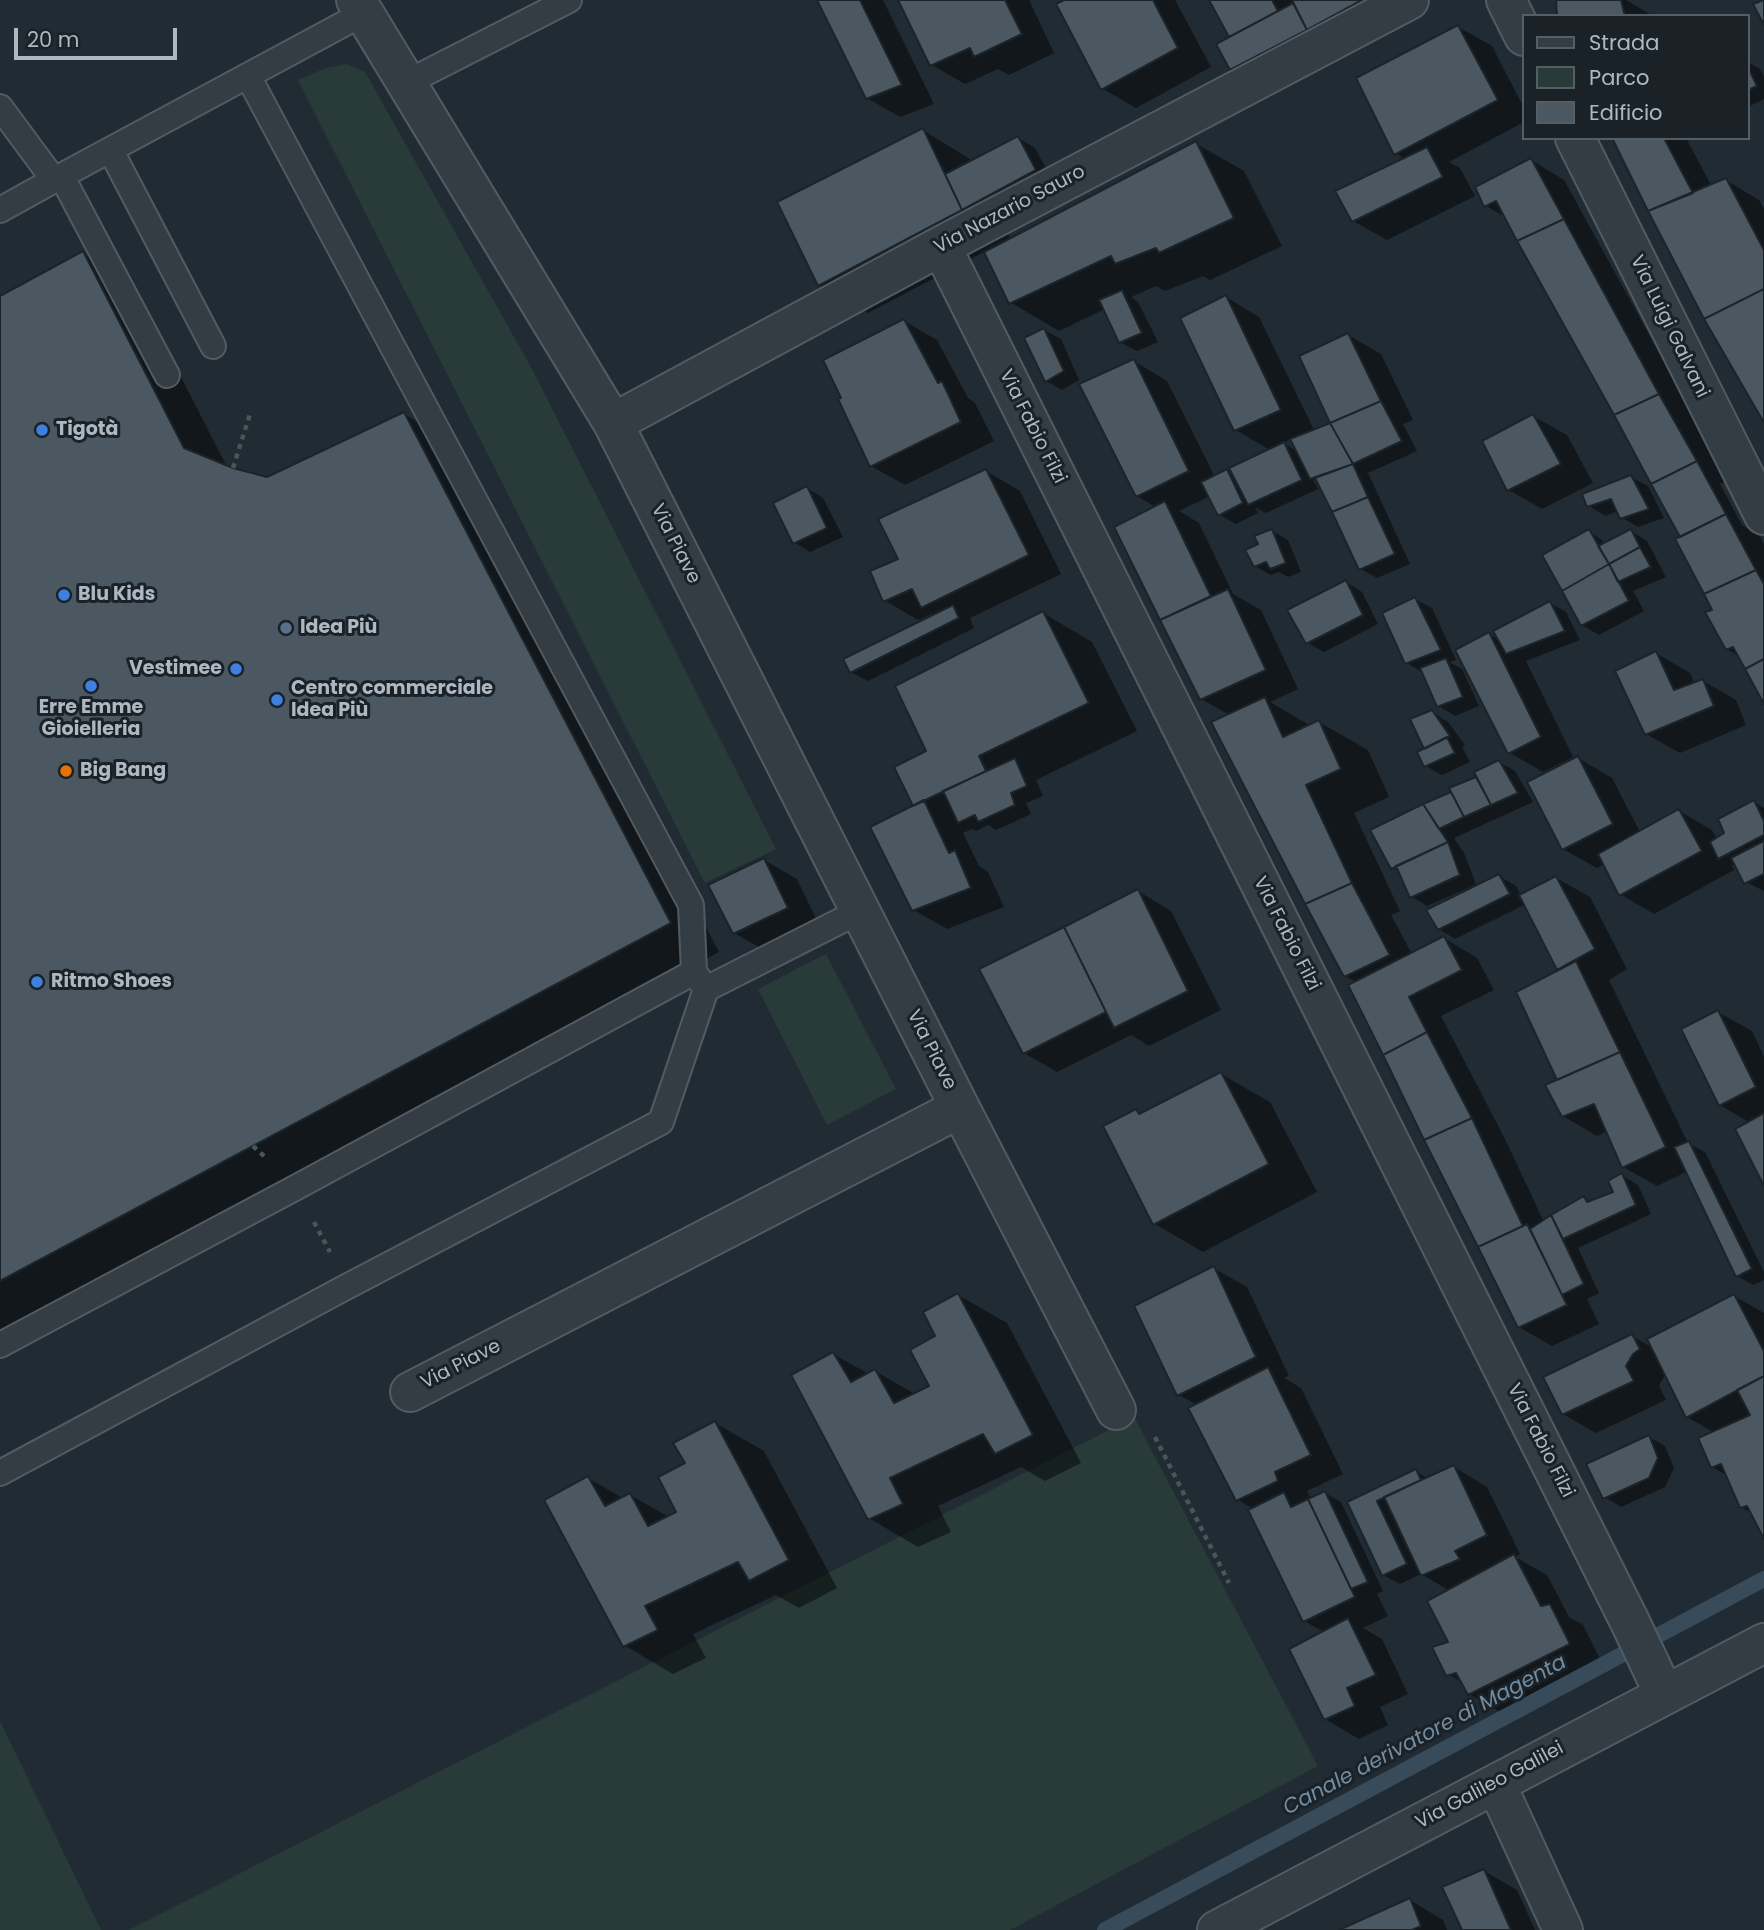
<!DOCTYPE html>
<meta charset="utf-8">
<style>
body{margin:0}
#map{position:relative;width:1764px;height:1930px;overflow:hidden;background:#212b33;font-family:Poppins,sans-serif}
canvas{display:block}
.legend{position:absolute;left:1522px;top:14px;width:228px;height:126px;box-sizing:border-box;background:#1a2228;border:2px solid #555e65;margin:0;padding:9px 12px;list-style:none;font-size:21px;color:#aeb8c1}
.legend li{display:flex;align-items:center;gap:14px;height:35px}
.legend b{width:35px;border:2px solid #555e65}
.scale{position:absolute;left:14px;top:28px;width:163px;height:32px;box-sizing:border-box;border:4px solid #aeb8c1;border-top:0;padding-left:9px;font-size:21px;line-height:24px;white-space:nowrap;color:#aeb8c1;-webkit-text-stroke:5px #1a2228;paint-order:stroke}
</style>
<div id="map">
<canvas width="1764" height="1930"></canvas>
<ul class="legend">
<li><b style="height:9px;background:#343d44"></b>Strada</li>
<li><b style="height:19px;background:#293b39"></b>Parco</li>
<li><b style="height:19px;background:#4c5861"></b>Edificio</li>
</ul>
<div class="scale">20 m</div>
</div>
<script>
const ctx = document.querySelector('canvas').getContext('2d');
ctx.lineJoin = 'round';
function paint(path, color) {
  ctx.fillStyle = color;
  ctx.fill(path, 'evenodd');
}
function shape(rows) {
  const path = new Path2D();
  for (const r of rows) {
    path.moveTo(r[0], r[1]);
    for (let i = 2; i < r.length; i += 2) path.lineTo(r[i], r[i + 1]);
  }
  return path;
}
function trace(path, color, width, dash) {
  ctx.strokeStyle = color;
  ctx.lineWidth = width;
  ctx.lineCap = dash ? 'butt' : 'round';
  ctx.setLineDash(dash || []);
  ctx.stroke(path);
}
function drawText(font, color, halo, rows, align = 'center') {
  ctx.font = font + ' Poppins,sans-serif';
  ctx.lineWidth = 6;
  ctx.setLineDash([]);
  ctx.textBaseline = 'middle';
  ctx.strokeStyle = halo;
  ctx.fillStyle = color;
  for (const [text, x, y, turn = 0] of rows) {
    ctx.save();
    ctx.translate(x, y);
    ctx.rotate((+turn || 0) * Math.PI / 180);
    ctx.textAlign = isNaN(turn) ? turn : align;
    if (halo) ctx.strokeText(text, 0, 0);
    ctx.fillText(text, 0, 0);
    ctx.restore();
  }
}
const green = shape([
 [347,64,365,72,532,369,776,849,705,883,298,80,326,68],
 [826,954,896,1089,827,1125,758,989],
 [1134,1417,1318,1766,1010,1930,129,1930],
 [0,1721,101,1930,0,1930]
]);
const shadow = shape([
 [819,0,883,0,934,104,900,117,867,98],
 [900,0,1029,0,1054,53,1009,75,998,69,965,84,932,65],
 [1068,0,1175,0,1211,67,1136,108,1103,89],
 [1211,0,1430,0,1342,48,1247,78,1231,69,1232,37],
 [1558,0,1626,0,1653,16,1559,16],
 [1458,27,1492,46,1524,108,1524,122,1449,162,1460,168,1475,196,1387,240,1353,221,1405,159,1395,153],
 [1748,62,1760,69,1764,77,1764,99,1748,107],
 [923,130,973,161,1018,138,1035,148,1052,180,996,209,1011,240,1195,143,1244,171,1282,246,1210,280,1203,276,1165,291,1156,286,1131,297,1138,302,1158,342,1137,351,1120,342,1105,309,1059,331,1010,302,986,251,868,313,819,285],
 [1615,138,1686,138,1712,187,1726,180,1759,200,1764,209,1764,420],
 [1531,160,1564,180,1729,480,1720,484,1742,525,1759,535,1764,544,1764,701,1740,657,1727,649,1714,610,1683,537,1508,219,1485,205],
 [83,253,132,281,227,467,267,479,404,414,453,443,719,952,0,1335,0,299],
 [1226,297,1259,317,1314,430,1332,423,1348,335,1381,354,1413,420,1403,424,1417,451,1368,473,1410,564,1377,578,1361,569,1320,483,1313,479,1318,489,1266,513,1255,507,1258,513,1236,524,1220,515,1210,496,1179,511,1199,523,1233,594,1261,610,1298,689,1270,702,1311,726,1319,722,1368,750,1389,797,1354,813,1400,911,1391,915,1412,954,1444,938,1477,958,1494,990,1441,1016,1505,1139,1544,1222,1584,1198,1592,1202,1615,1193,1622,1175,1638,1185,1651,1214,1578,1248,1599,1293,1587,1299,1599,1324,1552,1346,1519,1327,1356,982,1345,976,1230,715,1201,699,1116,527,1157,508,1137,496,1134,361,1167,381,1215,477,1227,471,1235,476,1270,450,1236,430],
 [1292,439,1298,452,1283,443],
 [904,321,937,340,968,398,975,403,994,441,905,485,871,466],
 [1044,330,1061,339,1079,380,1062,390,1046,381],
 [1533,416,1567,435,1593,483,1542,509,1509,490],
 [986,471,1020,491,1061,574,970,618,974,628,868,681,851,672,937,615,934,613,918,620,884,600,900,560],
 [1631,477,1648,486,1664,518,1638,527,1621,517,1618,511,1605,516,1589,506],
 [807,488,823,498,843,537,810,552,794,542],
 [1272,531,1288,540,1301,572,1288,577,1279,572,1271,575,1255,566,1261,545],
 [1589,531,1607,544,1631,531,1647,541,1666,577,1633,591,1644,611,1599,635,1582,625],
 [1346,582,1362,592,1378,624,1324,652,1308,643],
 [1415,599,1432,608,1456,660,1449,662,1462,669,1479,706,1455,716,1439,706,1423,673,1407,663],
 [1550,603,1566,612,1580,640,1526,661,1573,757,1543,772,1510,753,1489,634,1501,641],
 [1043,613,1092,642,1137,731,1036,780,1043,796,1026,803,1031,814,996,830,988,825,976,831,972,829,963,833,979,866,988,872,1004,907,947,929,914,910,915,807,929,752],
 [1656,653,1690,673,1695,684,1703,681,1736,700,1746,725,1680,753,1646,734],
 [1432,712,1448,722,1465,745,1462,747,1470,762,1442,775,1426,766],
 [1578,758,1612,778,1640,832,1679,811,1712,830,1717,839,1726,833,1754,802,1764,808,1764,891,1746,882,1736,867,1731,864,1734,870,1654,914,1620,894,1605,864,1597,868,1563,849],
 [1499,762,1515,771,1533,802,1454,838,1464,853,1477,887,1499,876,1516,886,1521,896,1556,878,1590,897,1627,969,1609,980,1688,1143,1705,1152,1764,1272,1764,1280,1753,1285,1737,1276,1688,1171,1657,1186,1623,1167,1608,1131,1597,1136,1563,1116,1560,1081,1560,970,1526,904,1455,939,1439,929,1470,891,1468,888,1427,906,1411,896,1401,873,1392,867,1372,831,1454,792,1452,789,1478,778],
 [764,860,797,879,820,927,768,952,734,933],
 [1138,891,1171,911,1221,1010,1149,1046,1131,1035,1057,1072,1024,1053,982,970],
 [1718,1012,1752,1031,1764,1057,1764,1182,1750,1123,1720,1105],
 [1221,1074,1270,1102,1317,1192,1203,1252,1155,1224,1136,1111,1142,1115],
 [1213,1268,1247,1287,1289,1376,1284,1378,1301,1388,1343,1474,1307,1491,1311,1499,1325,1493,1341,1502,1383,1591,1377,1594,1388,1616,1363,1628,1382,1639,1408,1694,1380,1707,1388,1725,1359,1739,1325,1719,1324,1632,1304,1621,1253,1509,1237,1499,1197,1405,1179,1395],
 [958,1295,1007,1323,1081,1463,1045,1481,1021,1467,938,1506,951,1532,918,1547,869,1518,833,1354,869,1374,875,1371,915,1394,931,1387,937,1337],
 [1734,1296,1764,1313,1764,1535,1753,1514,1741,1507,1728,1476,1712,1467,1715,1433,1687,1417,1666,1373,1659,1386,1666,1400,1596,1433,1563,1414,1632,1336,1653,1348],
 [715,1423,764,1451,837,1588,799,1608,776,1595,693,1634,706,1658,673,1674,624,1645,588,1478,623,1498,630,1495,669,1517,678,1512,687,1464],
 [1649,1437,1665,1446,1674,1468,1665,1487,1621,1507,1605,1497],
 [1454,1467,1487,1487,1520,1554,1515,1557,1547,1575,1569,1617,1583,1625,1602,1663,1502,1713,1469,1694,1463,1683,1448,1674,1450,1643,1450,1591,1421,1574,1400,1584,1383,1575,1349,1503,1415,1471,1429,1479],
 [1484,1871,1517,1890,1535,1930,1464,1930],
 [1410,1900,1443,1920,1447,1930,1343,1930]
]);
const stream = shape([
 [1105,1930,1764,1579]
]);
const building = shape([
 [817,0,860,0,902,85,866,99,817,0],
 [898,0,1005,0,1022,34,974,57,970,48,930,66,898,0],
 [1064,0,1153,0,1178,48,1101,90,1056,4,1064,0],
 [1209,0,1272,0,1278,11,1229,37,1209,0],
 [1292,0,1362,0,1307,30,1292,0],
 [1556,0,1621,0,1625,16,1557,16,1556,0],
 [1764,0,1764,25,1753,4,1764,0],
 [1293,3,1307,30,1230,70,1216,44,1293,3],
 [1458,25,1498,100,1394,155,1356,78,1458,25],
 [1748,67,1757,86,1748,90,1748,67],
 [923,128,962,210,818,286,777,202,923,128],
 [1018,136,1036,170,962,210,945,174,1018,136],
 [1612,138,1664,138,1693,193,1648,211,1612,138],
 [1196,141,1234,218,1159,253,1156,248,1115,264,1111,256,1009,304,984,252,1196,141],
 [1427,147,1443,177,1352,222,1335,191,1427,147],
 [1531,158,1564,219,1517,241,1496,201,1484,207,1475,187,1531,158],
 [1726,178,1764,250,1764,289,1704,319,1648,211,1726,178],
 [1564,219,1659,394,1614,415,1517,241,1564,219],
 [83,251,184,448,233,468,267,477,404,412,671,923,0,1281,0,296,83,251],
 [1764,289,1764,421,1763,421,1704,319,1764,289],
 [1122,290,1142,333,1119,343,1099,300,1122,290],
 [1226,295,1281,410,1234,431,1180,318,1226,295],
 [904,319,938,383,942,381,961,422,870,467,838,399,841,398,823,360,904,319],
 [1044,328,1064,371,1045,382,1024,338,1044,328],
 [1348,333,1381,401,1330,423,1299,356,1348,333],
 [1134,359,1189,471,1136,497,1079,384,1134,359],
 [1659,394,1697,461,1651,484,1614,415,1659,394],
 [1381,401,1402,441,1353,464,1330,423,1381,401],
 [1533,414,1561,464,1507,491,1482,441,1533,414],
 [1330,423,1353,464,1310,479,1290,439,1330,423],
 [1284,442,1302,480,1248,505,1229,468,1284,442],
 [1697,461,1726,514,1680,537,1651,484,1697,461],
 [1353,464,1368,497,1332,512,1315,478,1353,464],
 [986,469,1029,555,921,608,912,589,883,602,870,571,898,559,878,519,986,469],
 [1227,469,1243,503,1218,516,1201,482,1227,469],
 [1631,475,1649,509,1620,519,1611,499,1587,507,1582,494,1631,475],
 [807,486,827,528,793,544,773,503,807,486],
 [1368,497,1395,554,1359,570,1332,512,1368,497],
 [1165,501,1211,596,1160,620,1114,527,1165,501],
 [1726,514,1756,570,1704,594,1675,539,1726,514],
 [1272,529,1286,563,1270,569,1266,562,1254,567,1245,550,1258,544,1254,536,1272,529],
 [1589,529,1609,564,1562,591,1542,555,1589,529],
 [1631,529,1640,547,1609,564,1598,546,1631,529],
 [1640,547,1651,567,1618,582,1609,564,1640,547],
 [1609,564,1629,601,1581,626,1562,591,1609,564],
 [1756,570,1764,584,1764,659,1745,669,1733,647,1726,650,1705,612,1712,610,1704,594,1756,570],
 [1346,580,1363,615,1306,644,1287,610,1346,580],
 [1228,589,1266,670,1200,700,1160,620,1228,589],
 [1415,597,1441,650,1405,664,1382,613,1415,597],
 [1550,601,1565,631,1506,654,1493,631,1550,601],
 [953,605,959,618,850,673,843,659,953,605],
 [1043,611,1089,703,979,756,986,771,913,806,894,767,926,751,895,686,1043,611],
 [1489,632,1541,737,1508,754,1455,650,1489,632],
 [1656,651,1674,690,1703,679,1714,706,1645,735,1615,671,1656,651],
 [1446,658,1463,697,1437,707,1420,668,1446,658],
 [1764,659,1764,704,1745,669,1764,659],
 [1265,697,1283,737,1319,720,1341,769,1306,785,1352,883,1305,904,1211,722,1265,697],
 [1432,710,1450,736,1424,749,1410,719,1432,710],
 [1447,737,1455,753,1424,767,1417,752,1447,737],
 [1578,756,1613,824,1562,850,1527,782,1578,756],
 [1015,758,1027,786,1011,793,1015,805,978,822,975,815,958,823,943,791,1015,758],
 [1499,760,1518,793,1491,805,1474,772,1499,760],
 [1476,777,1491,805,1464,817,1449,788,1476,777],
 [1451,792,1464,817,1439,829,1423,804,1451,792],
 [924,800,949,853,955,850,971,888,912,911,870,827,924,800],
 [1754,800,1764,821,1764,835,1718,859,1710,842,1724,833,1718,819,1754,800],
 [1423,804,1448,842,1391,869,1370,830,1423,804],
 [1679,809,1702,851,1619,896,1598,854,1679,809],
 [1764,841,1764,874,1744,884,1731,858,1764,841],
 [1448,842,1460,875,1410,898,1396,866,1448,842],
 [764,858,788,908,733,934,708,885,764,858],
 [1499,874,1510,894,1438,930,1426,910,1499,874],
 [1556,876,1595,949,1557,970,1519,895,1556,876],
 [1352,883,1390,955,1344,977,1305,904,1352,883],
 [1138,889,1188,991,1114,1028,1064,927,1138,889],
 [1064,927,1106,1012,1023,1054,979,969,1064,927],
 [1444,936,1462,970,1409,997,1427,1032,1383,1055,1348,985,1444,936],
 [1576,961,1620,1052,1557,1080,1516,992,1576,961],
 [1718,1010,1756,1087,1719,1106,1681,1029,1718,1010],
 [1427,1032,1472,1118,1424,1140,1383,1055,1427,1032],
 [1620,1052,1666,1147,1622,1168,1594,1104,1562,1117,1545,1085,1620,1052],
 [1221,1072,1269,1164,1153,1225,1103,1126,1136,1109,1139,1114,1221,1072],
 [1764,1113,1764,1186,1735,1129,1764,1113],
 [1472,1118,1523,1226,1478,1247,1424,1140,1472,1118],
 [1689,1141,1752,1269,1736,1277,1674,1147,1689,1141],
 [1622,1173,1636,1205,1563,1239,1551,1215,1584,1196,1587,1202,1613,1192,1608,1181,1622,1173],
 [1551,1215,1584,1284,1562,1295,1530,1229,1551,1215],
 [1527,1224,1567,1305,1518,1328,1478,1247,1527,1224],
 [1214,1266,1256,1357,1177,1396,1134,1306,1214,1266],
 [958,1293,1033,1435,995,1454,983,1434,890,1478,903,1504,868,1520,791,1375,833,1352,851,1382,875,1369,894,1403,929,1386,910,1350,935,1336,923,1312,958,1293],
 [1734,1294,1764,1351,1764,1376,1686,1418,1647,1339,1734,1294],
 [1632,1334,1640,1349,1633,1354,1626,1366,1634,1381,1562,1415,1543,1377,1632,1334],
 [1268,1367,1311,1455,1275,1472,1278,1481,1236,1501,1188,1408,1268,1367],
 [1764,1376,1764,1539,1747,1506,1740,1508,1721,1464,1711,1468,1698,1438,1750,1415,1737,1390,1764,1376],
 [715,1421,789,1560,749,1581,738,1562,645,1606,658,1630,623,1647,544,1500,588,1476,605,1506,630,1493,648,1526,676,1512,658,1477,685,1463,673,1443,715,1421],
 [1649,1435,1658,1458,1649,1478,1603,1499,1586,1464,1649,1435],
 [1454,1465,1487,1535,1455,1551,1460,1559,1421,1576,1384,1497,1454,1465],
 [1416,1469,1421,1480,1377,1501,1407,1564,1382,1576,1347,1502,1416,1469],
 [1325,1491,1368,1582,1351,1589,1308,1499,1325,1491],
 [1284,1492,1291,1507,1308,1499,1355,1597,1303,1622,1248,1510,1284,1492],
 [1514,1554,1541,1606,1550,1604,1570,1644,1468,1695,1456,1673,1446,1676,1432,1647,1448,1642,1427,1601,1514,1554],
 [1348,1618,1376,1675,1347,1688,1355,1706,1324,1720,1289,1649,1348,1618],
 [1484,1869,1511,1930,1462,1930,1442,1887,1484,1869],
 [1410,1898,1421,1926,1412,1930,1339,1930,1410,1898]
]);
const path = shape([
 [233,468,250,414],
 [253,1146,265,1157],
 [314,1222,330,1252],
 [1155,1437,1229,1583]
]);
const lane = shape([
 [406,83,569,0],
 [0,107,54,180,0,210],
 [111,151,213,346],
 [62,177,167,375],
 [54,180,364,13],
 [706,989,860,911],
 [0,1345,295,1188,694,972],
 [0,1473,348,1286,661,1122,706,989,694,972,691,905,248,76]
]);
const street = shape([
 [356,0,613,423,960,1108,1116,1410],
 [1506,0,1524,36],
 [1575,138,1764,515],
 [941,246,1630,1622,1664,1694],
 [613,423,941,246,1409,0],
 [410,1392,960,1108],
 [1496,1784,1563,1930],
 [1217,1930,1764,1643]
]);
const markers = [
 [42,430,7,"#3f7fe0"],
 [64,595,7,"#3f7fe0"],
 [286,628,7,"#5c6f8a"],
 [236,669,7,"#3f7fe0"],
 [91,686,7,"#3f7fe0"],
 [277,700,7,"#3f7fe0"],
 [66,771,7,"#e8710a"],
 [37,982,7,"#3f7fe0"]
];
const streetNames = [
 ["Via Nazario Sauro",1010,210,-28],
 ["Via Luigi Galvani",1669,327,64],
 ["Via Fabio Filzi",1032,427,63],
 ["Via Piave",675,544,63],
 ["Via Fabio Filzi",1286,934,63],
 ["Via Piave",931,1050,63],
 ["Via Piave",461,1365,-27],
 ["Via Fabio Filzi",1540,1441,63],
 ["Via Galileo Galilei",1490,1786,-28]
];
const poiNames = [
 ["Tigotà",56,430],
 ["Blu Kids",78,595],
 ["Idea Più",300,628],
 ["Vestimee",222,669,"right"],
 ["Centro commerciale",291,689],
 ["Idea Più",291,711],
 ["Erre Emme",91,708,"center"],
 ["Gioielleria",91,730,"center"],
 ["Big Bang",80,771],
 ["Ritmo Shoes",51,982]
];
const waterNames = [
 ["Canale derivatore di Magenta",1425,1736,-28]
];
paint(green, '#293b39');
paint(shadow, '#0007');
trace(stream, '#384b5a', 16);
paint(building, '#4c5861');
trace(building, '#1c242a', 2);
trace(lane, '#525b62', 28);
trace(street, '#525b62', 42);
trace(path, '#465758', 4.5, [5, 5]);
trace(lane, '#343d44', 24);
trace(street, '#343d44', 38);
for (const [x, y, r, color] of markers) {
  const dot = new Path2D();
  dot.arc(x, y, r, 0, 2 * Math.PI);
  ctx.fillStyle = color;
  ctx.fill(dot);
  trace(dot, '#1a2228', 2.5);
}
drawText('19px', '#aeb8c1', '#1a2228', streetNames);
drawText('bold 19px', '#aeb8c1', '#1a2228', poiNames, 'left');
drawText('italic 21px', '#728ca1', '#1a2228', waterNames);
</script>
